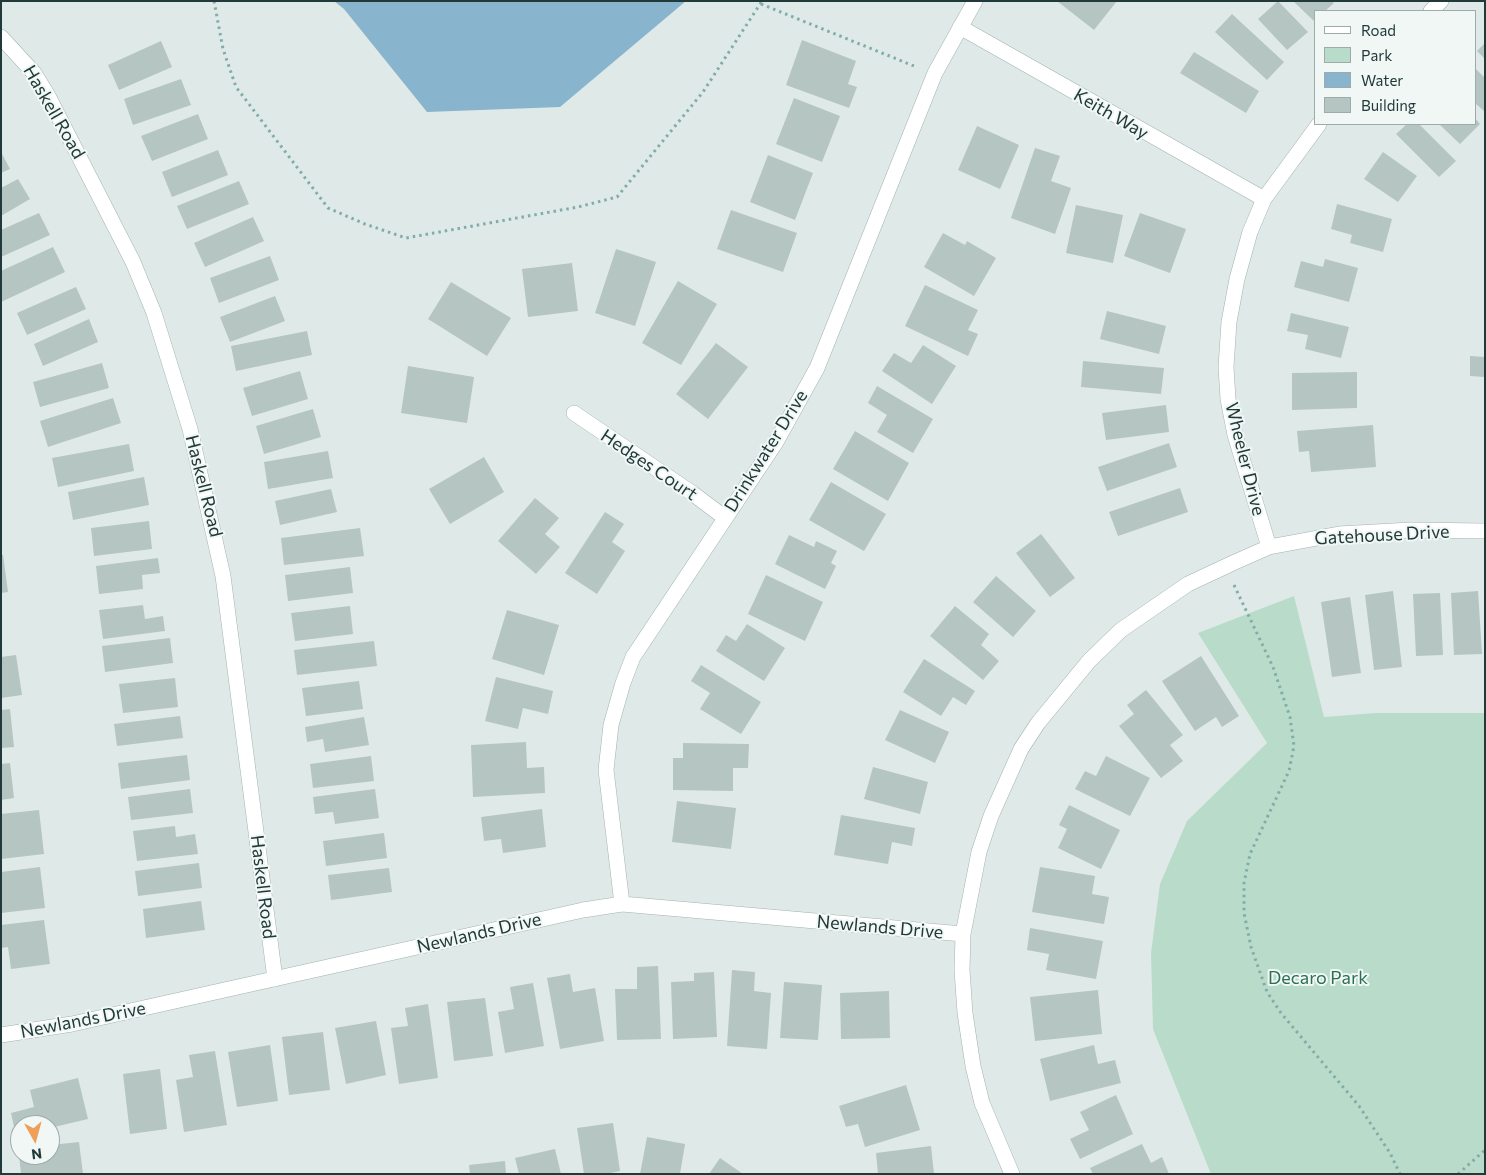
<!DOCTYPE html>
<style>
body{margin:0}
#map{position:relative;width:1486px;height:1175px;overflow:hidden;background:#dfeae8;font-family:Commissioner,sans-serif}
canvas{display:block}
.frame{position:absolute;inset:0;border:2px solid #213a39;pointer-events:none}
.legend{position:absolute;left:1314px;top:10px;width:162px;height:115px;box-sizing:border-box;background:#f0f7f5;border:1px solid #9dabaa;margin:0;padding:6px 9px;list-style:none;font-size:15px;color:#213a39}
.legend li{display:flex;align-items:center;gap:10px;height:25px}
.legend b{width:25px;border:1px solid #9dabaa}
.north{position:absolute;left:10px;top:1115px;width:50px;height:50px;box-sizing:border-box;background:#f0f7f5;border:1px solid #9dabaa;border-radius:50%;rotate:173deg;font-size:14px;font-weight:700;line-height:20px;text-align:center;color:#213a39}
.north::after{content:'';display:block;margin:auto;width:18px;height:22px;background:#eea05a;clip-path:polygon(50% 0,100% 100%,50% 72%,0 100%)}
</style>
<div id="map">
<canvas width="1486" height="1175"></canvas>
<div class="frame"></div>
<ul class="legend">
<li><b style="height:6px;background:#fff"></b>Road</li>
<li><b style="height:14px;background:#b9dbca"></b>Park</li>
<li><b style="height:14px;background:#88b4ce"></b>Water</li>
<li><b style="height:14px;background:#b5c5c1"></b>Building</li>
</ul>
<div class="north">N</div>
</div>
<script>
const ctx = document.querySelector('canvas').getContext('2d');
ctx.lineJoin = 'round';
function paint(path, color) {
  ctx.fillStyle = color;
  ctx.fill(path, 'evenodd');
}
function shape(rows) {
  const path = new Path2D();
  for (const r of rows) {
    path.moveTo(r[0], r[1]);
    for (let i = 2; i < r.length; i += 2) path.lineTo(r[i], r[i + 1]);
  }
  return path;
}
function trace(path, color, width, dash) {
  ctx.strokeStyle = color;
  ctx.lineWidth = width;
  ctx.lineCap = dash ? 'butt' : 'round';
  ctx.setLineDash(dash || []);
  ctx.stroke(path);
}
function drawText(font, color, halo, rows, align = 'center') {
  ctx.font = font + ' Commissioner,sans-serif';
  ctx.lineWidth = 4;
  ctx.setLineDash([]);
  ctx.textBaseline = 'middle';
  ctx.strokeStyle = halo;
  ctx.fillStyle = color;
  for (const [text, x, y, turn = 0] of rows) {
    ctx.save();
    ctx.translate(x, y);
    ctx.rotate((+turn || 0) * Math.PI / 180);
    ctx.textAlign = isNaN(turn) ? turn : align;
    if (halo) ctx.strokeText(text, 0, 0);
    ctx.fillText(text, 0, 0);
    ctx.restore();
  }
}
const green = shape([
 [1294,596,1324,717,1376,713,1485,713,1485,1174,1211,1174,1153,1029,1151,953,1160,884,1187,821,1267,743,1198,633]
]);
const water = shape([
 [334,1,686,1,560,107,427,112,344,9]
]);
const building = shape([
 [1057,1,1117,1,1094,30],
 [1278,1,1308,32,1287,50,1258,19],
 [1293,1,1332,1,1334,3,1325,11,1315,11,1315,22],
 [1232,14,1284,62,1267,80,1215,32],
 [802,40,856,61,848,84,857,87,849,108,786,85],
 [161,41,172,67,119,90,108,65],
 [1485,43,1485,59,1477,51],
 [1194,52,1259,91,1246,113,1180,73],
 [1475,68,1485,78,1485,112,1475,103],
 [181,79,191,105,133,125,124,99],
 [794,98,840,116,822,162,776,144],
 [198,114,208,139,152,161,141,136],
 [1475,118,1480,124,1460,144,1439,124,1475,124],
 [1407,124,1419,124,1456,161,1439,177,1396,134],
 [977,126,1019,145,1000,189,958,170],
 [1035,148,1060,156,1051,181,1071,188,1055,234,1011,218],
 [218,150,228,175,172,197,162,172],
 [1,152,10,169,1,173],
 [1383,152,1417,176,1398,202,1364,179],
 [768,155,813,173,795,220,750,202],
 [18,179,30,199,1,216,1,188],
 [239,181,249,204,187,229,177,206],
 [1337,204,1392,219,1383,252,1350,243,1352,235,1331,229],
 [1076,205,1123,215,1113,263,1066,253],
 [731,210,797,233,783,272,717,249],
 [39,213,50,235,1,257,1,230],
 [1140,213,1186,229,1170,273,1124,256],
 [253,217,264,241,205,267,194,243],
 [943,233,965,245,967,241,996,258,974,296,924,267],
 [53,247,65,272,1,302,1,271],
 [616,249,656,262,635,326,595,313],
 [270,256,279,280,219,303,210,278],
 [1325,259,1358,268,1349,302,1294,287,1301,261,1323,267],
 [572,263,578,311,528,317,522,269],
 [678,281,717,304,681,365,642,343],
 [451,282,511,318,487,356,428,319],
 [925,285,978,310,968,330,978,334,968,356,905,326],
 [76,287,86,309,27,335,17,313],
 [275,296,285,321,230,342,220,317],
 [1107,311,1166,326,1159,354,1100,339],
 [1291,313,1349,327,1341,358,1305,349,1308,335,1287,331],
 [89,319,98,342,43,366,34,344],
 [307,331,312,355,236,371,231,346],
 [716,343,748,367,708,419,676,394],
 [923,345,956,366,932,404,882,371,894,353,911,363],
 [1470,356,1485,357,1485,377,1470,376],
 [1083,361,1164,368,1161,394,1081,387],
 [102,363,109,388,40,407,33,382],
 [408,366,474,377,467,423,401,413],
 [300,371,308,399,252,416,243,388],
 [1357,372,1357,408,1292,410,1292,373],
 [877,386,933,419,913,453,877,432,887,415,868,403],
 [113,398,121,423,48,447,40,421],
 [1166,405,1169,432,1106,440,1102,413],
 [313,409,321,437,264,454,256,426],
 [1373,425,1376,467,1311,472,1309,451,1299,452,1297,431],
 [855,431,909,463,888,501,833,469],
 [1169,443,1177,467,1107,491,1098,467],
 [129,444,134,471,58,487,52,458],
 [328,451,333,478,268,489,264,462],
 [484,457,504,492,450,524,429,489],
 [144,477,149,505,73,520,68,492],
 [831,482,886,514,864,551,809,520],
 [1180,488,1188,512,1118,536,1109,512],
 [331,489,337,512,280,525,275,501],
 [535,498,559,518,545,534,560,547,536,574,498,541],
 [605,512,624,524,612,542,625,551,597,594,565,573],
 [149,521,152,549,94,556,91,528],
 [360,528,364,556,284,565,281,538],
 [1041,534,1075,578,1050,597,1016,553],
 [789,535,814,547,816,541,837,551,831,563,836,566,825,589,775,564],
 [1,555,3,555,8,592,1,593],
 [158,558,160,573,142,575,143,589,99,594,96,566],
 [350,567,353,593,288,601,285,575],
 [766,575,823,602,805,641,748,614],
 [996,576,1036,611,1013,637,973,602],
 [1393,591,1402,667,1374,670,1365,595],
 [1478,591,1482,654,1454,655,1451,593],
 [1440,593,1443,655,1416,656,1413,594],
 [1350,597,1361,673,1332,677,1321,602],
 [143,605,145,619,163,616,165,631,103,639,99,610],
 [350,606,353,634,295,641,291,613],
 [955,606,989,634,981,645,999,661,983,680,930,636],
 [507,610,559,625,544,675,492,659],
 [747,624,785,648,764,681,716,651,726,635,736,641],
 [170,638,173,663,105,672,102,646],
 [374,641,377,666,297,675,294,650],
 [16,655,22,695,1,698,1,657],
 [1201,656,1239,716,1222,727,1216,717,1195,731,1162,681],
 [924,659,975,691,966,705,953,697,941,716,903,692],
 [701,665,761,702,741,734,700,709,710,693,691,681],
 [496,677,553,691,548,714,523,708,518,729,485,721],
 [175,678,178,707,123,713,119,684],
 [359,681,363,709,306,716,302,688],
 [1146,690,1183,735,1170,745,1183,761,1161,778,1119,726,1134,714,1127,705],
 [10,709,14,747,1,748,1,710],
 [900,710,949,732,935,763,885,740],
 [180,716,183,738,117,746,114,724],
 [364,717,369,745,325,752,323,739,307,742,305,727],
 [526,742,527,768,544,767,545,793,473,797,471,745],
 [683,743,749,744,748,768,733,768,733,791,673,790,673,758,683,758],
 [187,755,190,780,121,789,118,763],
 [371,756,374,781,313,788,310,764],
 [1106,756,1150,778,1130,816,1075,789,1085,771,1096,776],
 [10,763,14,798,1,800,1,764],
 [873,767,928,782,920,814,864,799],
 [190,789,193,813,131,820,128,797],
 [375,789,379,818,335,824,333,812,315,814,313,797],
 [677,801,736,808,731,849,672,842],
 [1069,805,1120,830,1101,869,1058,848,1067,829,1059,825],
 [542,809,546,847,503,853,501,839,484,841,481,817],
 [39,810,44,854,1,859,1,814],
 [841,815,915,828,912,846,892,842,888,864,834,855],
 [175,826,176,837,195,834,198,854,137,861,133,831],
 [384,833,387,858,326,866,323,841],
 [199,863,202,888,138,896,135,871],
 [40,867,45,908,1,913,1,872],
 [1040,867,1095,876,1092,894,1109,897,1104,924,1032,912],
 [389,868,392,892,331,900,328,875],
 [201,901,205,930,146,938,143,909],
 [44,920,50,964,11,969,8,947,1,948,1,925],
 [1030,928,1103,941,1096,979,1046,970,1049,954,1027,950],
 [658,966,661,1039,617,1040,615,989,637,989,637,967],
 [732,970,755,972,754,991,771,993,767,1049,727,1046],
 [714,972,717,1037,673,1039,671,982,694,981,694,973],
 [570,974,573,992,595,988,604,1041,560,1049,547,978],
 [784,982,822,985,818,1040,780,1038],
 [533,983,544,1046,505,1053,498,1012,514,1009,510,987],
 [1098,990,1102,1034,1035,1041,1030,997],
 [889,991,890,1038,841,1039,840,993],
 [485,998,493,1056,454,1061,447,1002],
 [428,1004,438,1078,399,1084,391,1028,408,1026,405,1008],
 [376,1021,386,1075,346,1084,335,1028],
 [323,1032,330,1090,289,1095,282,1037],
 [270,1045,278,1101,237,1107,228,1052],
 [1094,1045,1098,1064,1115,1060,1121,1083,1050,1101,1040,1059],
 [215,1051,227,1125,184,1132,176,1080,193,1077,189,1055],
 [160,1069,167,1129,130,1134,123,1074],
 [78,1078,88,1119,50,1128,50,1125,20,1125,20,1135,16,1136,11,1113,34,1107,30,1090],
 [906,1085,920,1130,865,1147,858,1124,846,1127,839,1106],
 [1116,1095,1133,1134,1080,1159,1070,1139,1089,1130,1080,1112],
 [613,1123,620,1171,606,1174,584,1174,577,1128],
 [647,1137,685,1144,680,1174,640,1174],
 [79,1142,83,1174,21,1174,19,1155,50,1155,50,1145],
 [1142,1144,1151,1163,1162,1157,1169,1174,1093,1174,1090,1168],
 [931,1146,934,1174,878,1174,876,1153],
 [555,1149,561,1174,519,1174,515,1158],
 [720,1158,743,1174,709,1174],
 [505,1161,506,1174,470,1174,469,1165]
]);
const path = shape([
 [214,1,223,49,236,87,328,208,365,224,406,238,578,207,617,197,703,92,762,1],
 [761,4,914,66],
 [1234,585,1273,667,1290,717,1294,746,1289,771,1250,854,1244,883,1244,913,1251,947,1267,992,1281,1013,1359,1106,1390,1153,1400,1174],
 [1458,1174,1485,1150]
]);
const street = shape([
 [1431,11,1441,1],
 [960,27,1264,199],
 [1,37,34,73,48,96,133,262,154,313,190,429,223,576,275,979],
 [574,413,692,493,724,517],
 [1269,547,1235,435,1228,399,1226,367,1229,322,1237,279,1250,232,1264,199,1319,124],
 [622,904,606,770,611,725,623,683,633,657,776,442,817,368,935,73,975,1],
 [1,1035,72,1024,583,910,622,904,963,934],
 [1012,1174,982,1103,973,1066,965,1013,962,970,963,934,979,852,991,816,1021,749,1038,723,1089,661,1121,630,1188,584,1235,562,1269,547,1339,534,1411,530,1485,531]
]);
const streetNames = [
 ["Haskell Road",54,112,60],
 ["Keith Way",1111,114,30],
 ["Drinkwater Drive",766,451,-58],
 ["Wheeler Drive",1245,459,76],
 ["Hedges Court",649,465,34],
 ["Haskell Road",204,486,76],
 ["Gatehouse Drive",1382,535,-3],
 ["Haskell Road",263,887,83],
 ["Newlands Drive",880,927,5],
 ["Newlands Drive",479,933,-13],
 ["Newlands Drive",83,1020,-11]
];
const parkNames = [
 ["Decaro Park",1318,978]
];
paint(green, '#b9dbca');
paint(water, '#88b4ce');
paint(building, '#b5c5c1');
trace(street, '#a2b2b0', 16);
trace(path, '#81ada9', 3, [2.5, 4]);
trace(street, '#fff', 15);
drawText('18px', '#213a39', '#f0f7f5', streetNames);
drawText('18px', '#2c6f55', '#f0f7f5', parkNames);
</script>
